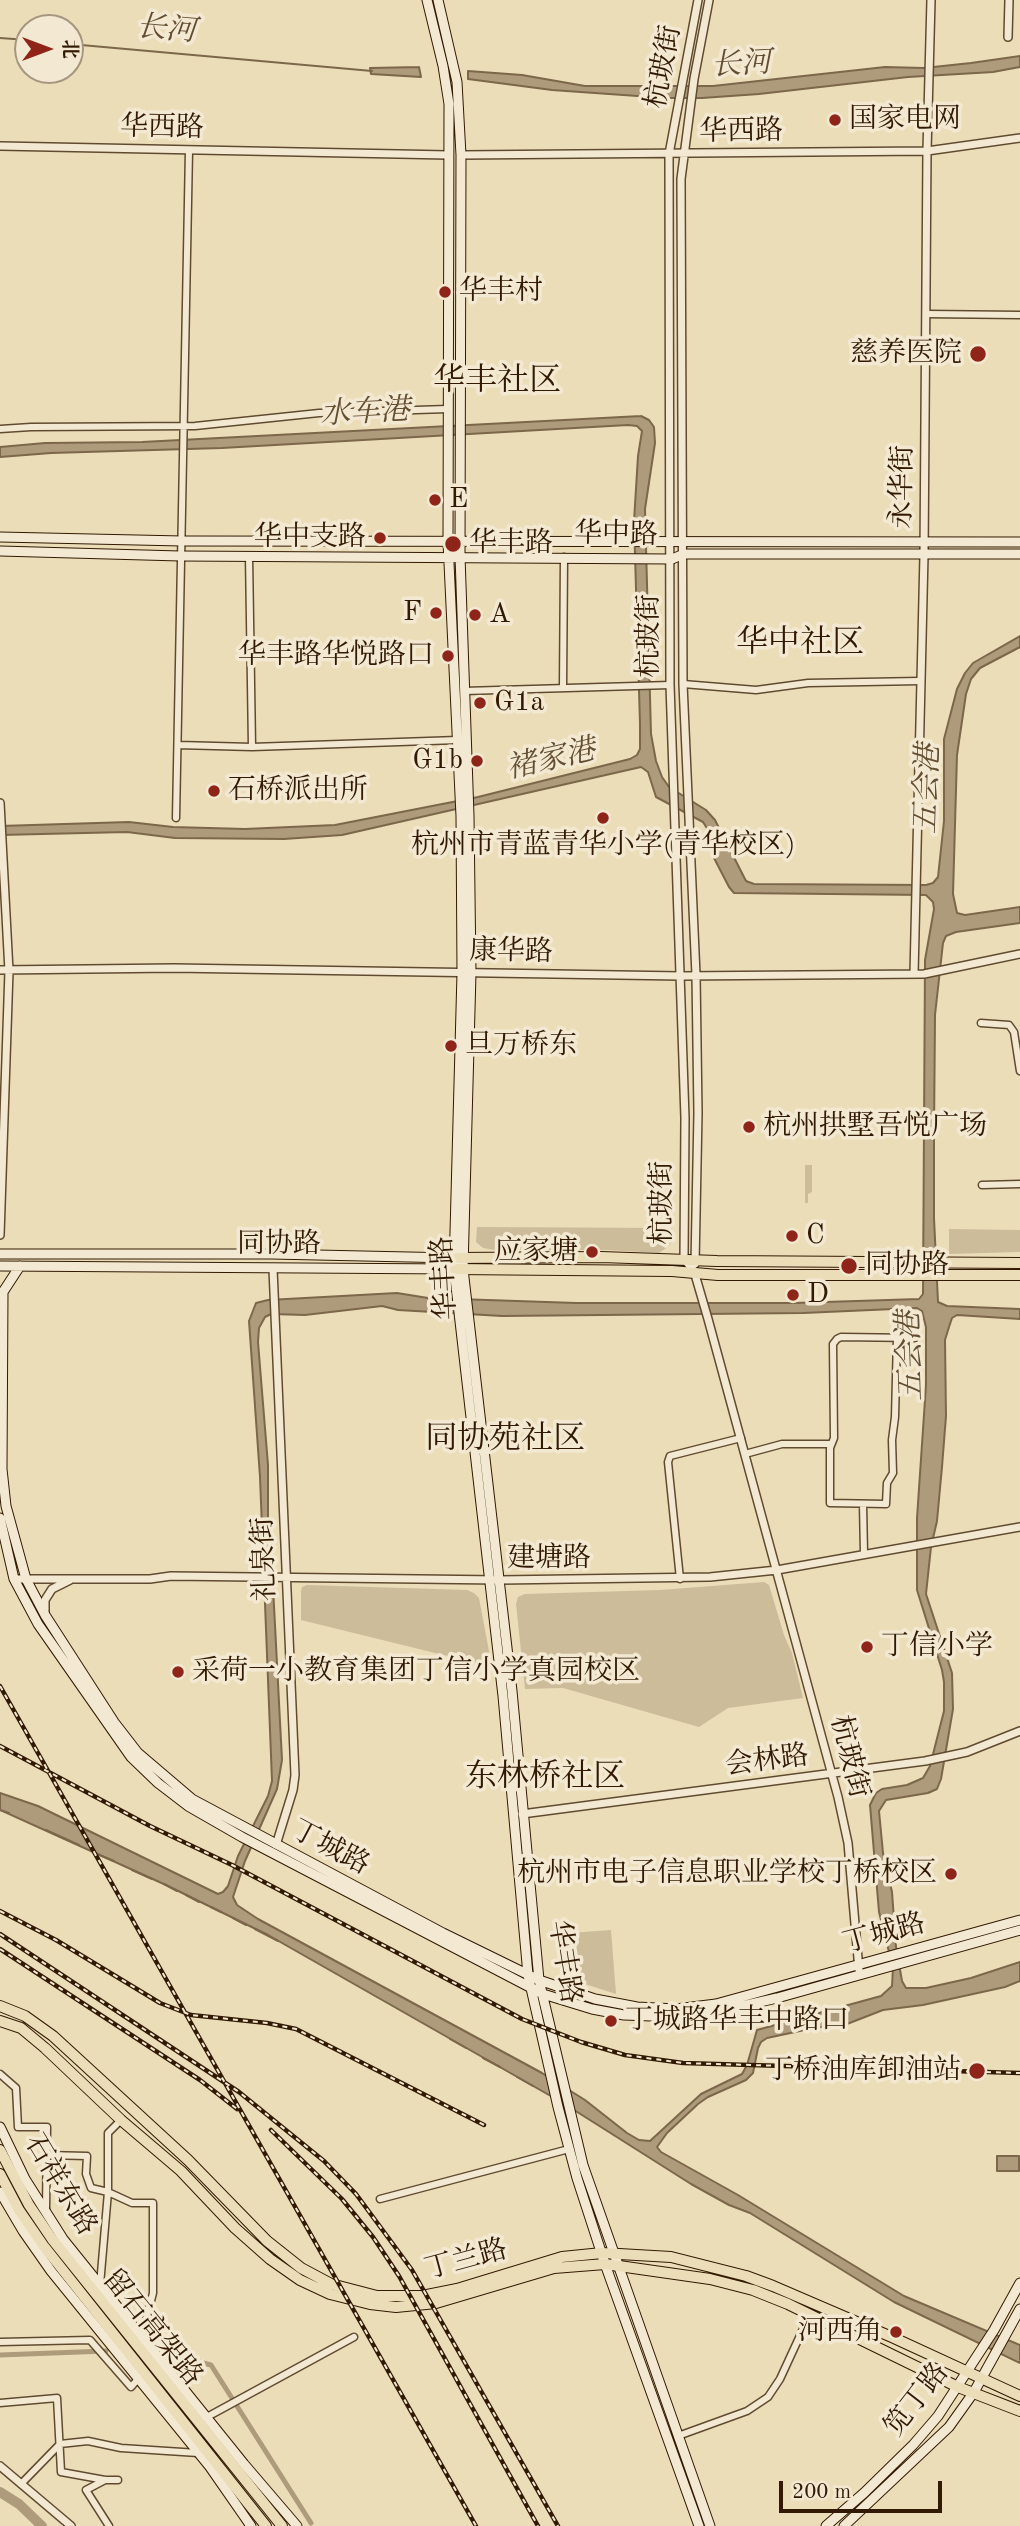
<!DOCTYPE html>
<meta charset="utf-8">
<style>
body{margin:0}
#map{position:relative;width:1020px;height:2526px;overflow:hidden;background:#ecddb9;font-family:"Old Standard TT","Noto Serif SC",serif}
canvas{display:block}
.north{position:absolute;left:14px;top:14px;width:70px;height:70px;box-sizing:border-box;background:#f3e9d2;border:2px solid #a6967f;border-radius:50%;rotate:90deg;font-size:19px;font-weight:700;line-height:28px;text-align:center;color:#321a02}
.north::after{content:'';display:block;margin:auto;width:24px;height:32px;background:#8f2418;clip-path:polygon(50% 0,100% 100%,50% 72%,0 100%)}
.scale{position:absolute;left:779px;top:2481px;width:163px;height:32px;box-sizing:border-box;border:4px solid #321a02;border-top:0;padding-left:9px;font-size:21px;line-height:24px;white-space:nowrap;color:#321a02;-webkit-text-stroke:5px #f3e9d2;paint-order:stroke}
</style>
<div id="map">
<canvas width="1020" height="2526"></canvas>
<div class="north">北</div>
<div class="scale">200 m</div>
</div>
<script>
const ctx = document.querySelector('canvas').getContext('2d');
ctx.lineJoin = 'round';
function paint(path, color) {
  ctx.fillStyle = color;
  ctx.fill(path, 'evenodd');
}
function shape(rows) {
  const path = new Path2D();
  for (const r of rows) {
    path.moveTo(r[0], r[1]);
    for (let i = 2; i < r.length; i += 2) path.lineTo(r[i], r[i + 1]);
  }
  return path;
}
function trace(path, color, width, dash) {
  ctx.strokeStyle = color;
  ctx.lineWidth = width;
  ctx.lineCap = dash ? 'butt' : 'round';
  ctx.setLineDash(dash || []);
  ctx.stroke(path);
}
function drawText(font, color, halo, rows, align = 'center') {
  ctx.font = font + ' "Old Standard TT","Noto Serif SC",serif';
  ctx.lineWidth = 7;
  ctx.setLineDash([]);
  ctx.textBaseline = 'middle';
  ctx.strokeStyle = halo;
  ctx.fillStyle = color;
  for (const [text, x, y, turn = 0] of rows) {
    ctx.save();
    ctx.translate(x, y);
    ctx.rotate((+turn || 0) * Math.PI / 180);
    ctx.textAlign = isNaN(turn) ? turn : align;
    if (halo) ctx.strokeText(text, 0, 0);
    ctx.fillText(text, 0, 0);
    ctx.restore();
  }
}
const green = shape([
 [805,1165,812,1165,812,1192,808,1194,808,1203,805,1203],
 [477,1227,672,1228,673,1240,669,1246,659,1253,606,1250,494,1250,483,1248,476,1242],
 [949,1229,1020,1230,1020,1252,949,1254],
 [764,1582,769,1585,784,1635,792,1653,803,1698,728,1708,699,1727,563,1688,525,1689,516,1604,518,1597,525,1594,660,1590],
 [307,1585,467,1590,474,1593,479,1598,492,1667,301,1620,301,1591,302,1587],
 [611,1930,616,1994,563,1977,559,1969,556,1934]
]);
const water = shape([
 [1020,56,1020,67,993,72,908,77,759,94,702,98,666,98,552,90,468,79,468,71,522,75,585,86,713,86,885,67,924,68,971,63,1020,56],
 [419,67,421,77,371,74,370,68,419,67],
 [641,416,649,420,654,427,655,443,645,509,651,734,656,761,662,777,669,787,706,810,715,820,746,881,754,884,926,885,933,883,938,877,944,821,944,739,957,689,965,673,973,663,1020,636,1020,647,980,668,971,679,966,694,957,755,953,894,957,913,965,915,1020,907,1020,923,956,932,946,936,943,943,935,1015,934,1134,934,1218,938,1302,947,1306,1020,1309,1020,1319,957,1315,952,1318,949,1327,945,1340,946,1416,942,1467,937,1521,931,1547,926,1594,952,1673,953,1709,941,1779,937,1789,928,1793,886,1800,879,1811,883,1853,892,1892,896,1947,902,1981,906,1988,926,1988,971,1978,1020,1962,1020,1981,1005,1987,923,2005,883,2010,847,2024,814,2028,767,2038,761,2042,758,2048,753,2073,746,2080,708,2097,698,2104,667,2133,657,2147,661,2152,738,2195,904,2296,1020,2345,1020,2363,894,2302,750,2213,729,2205,691,2184,563,2103,268,1935,166,1885,0,1810,0,1793,38,1806,218,1894,223,1892,228,1886,238,1856,268,1796,272,1781,260,1477,249,1321,256,1303,268,1300,397,1293,428,1298,576,1303,794,1303,919,1299,923,1294,925,960,934,909,933,902,926,895,734,893,729,887,714,858,708,830,703,822,656,797,648,772,641,767,342,835,284,839,175,838,127,832,0,835,0,826,129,822,173,827,245,829,335,825,478,797,630,759,637,755,640,749,640,724,634,521,638,456,642,431,637,426,628,425,222,448,51,453,0,457,0,447,45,443,142,442,641,416],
 [382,1306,398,1310,502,1316,803,1313,917,1308,922,1311,926,1327,926,1385,917,1518,917,1590,942,1670,944,1682,944,1711,930,1766,923,1778,907,1785,882,1789,876,1793,870,1805,879,1912,893,1968,892,1986,881,1996,757,2030,747,2065,742,2074,701,2094,650,2141,639,2140,627,2133,585,2100,542,2073,258,1919,237,1905,233,1897,245,1861,277,1789,282,1760,273,1587,268,1524,268,1465,258,1342,259,1328,265,1317,271,1314,305,1315,382,1306],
 [997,2156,1019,2156,1019,2171,997,2171,997,2156]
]);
const stream = shape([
 [0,38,28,40],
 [70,44,372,71],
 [0,1810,9,1813],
 [46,1830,79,1845],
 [97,1854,114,1861],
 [132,1870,152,1879],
 [164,1884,177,1891],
 [186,1895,199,1902],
 [211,1907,221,1912],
 [233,1918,246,1925],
 [255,1929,278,1941],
 [450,2039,466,2048],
 [483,2058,500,2067],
 [517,2077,533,2086]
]);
const canal = shape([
 [168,2354,211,2365,311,2523],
 [0,2355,106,2351]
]);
const river = shape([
 [0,2492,19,2504,42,2526]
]);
const minor = shape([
 [926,314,1020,315],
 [0,429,31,427,195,426,319,413,448,409],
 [249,556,252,747],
 [683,684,756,690,808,683,920,681],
 [563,688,564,557],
 [464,691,670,685],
 [178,745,252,747,458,740],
 [176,818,189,150],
 [981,1023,1009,1025,1014,1032,1020,1071],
 [982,1185,1020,1184],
 [897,1338,895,1417,892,1440,893,1473,887,1483,886,1504,830,1503,830,1448,834,1438,833,1344,837,1339,841,1337,915,1338],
 [745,1454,782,1444,831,1444],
 [863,1504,864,1554],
 [680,1579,668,1462,670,1456,741,1438],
 [0,2074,16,2088,18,2127,47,2127,46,2210],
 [46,2155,87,2156,86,2174,91,2188,108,2192,132,2203,153,2203,153,2293,142,2336],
 [380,2199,569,2149],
 [100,2285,108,2192,108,2133,121,2120],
 [0,2342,90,2340,131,2387,138,2379],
 [0,2403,57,2398,61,2472,105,2480,118,2480],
 [207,2417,354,2337],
 [678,2436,747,2411,768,2397,780,2379,810,2314],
 [105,2480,86,2490,109,2526],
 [21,2484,60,2444,88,2441,121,2448,198,2453]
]);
const tertiary = shape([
 [698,0,669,154,670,685,685,1118,684,1259,694,1271,708,1319,838,1797,848,1843,859,1970],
 [1008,37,1009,0],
 [0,146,448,155],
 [461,155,927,151,1020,138],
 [0,803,9,971,0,1235],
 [0,970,174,968,681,976,924,974,1020,954],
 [914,974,924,555,927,151,931,0],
 [695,1264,698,1113,696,975,683,684,681,179,694,79,709,0],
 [273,1269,295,1775,293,1790,276,1845],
 [14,1579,150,1579,171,1576,500,1580,710,1577,777,1570,1020,1527],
 [45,1614,45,1600,52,1589,70,1580],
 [522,1814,925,1761,967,1752,1020,1731],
 [0,2466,71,2526]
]);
const secondary = shape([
 [427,0,443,66,449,104,448,542,461,816,462,973,454,1269,503,1696,528,1975,558,2107,577,2178,605,2264,699,2526],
 [438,0,457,82,461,155,460,556,469,816,471,973,463,1269,512,1691,539,1980,583,2165,710,2526],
 [0,537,182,541,1020,542],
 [0,551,180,556,672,559,684,554,1020,554],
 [0,1254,271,1254,455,1258],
 [0,1266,454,1269],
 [20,1266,3,1292,2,1469,6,1506,26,1579,45,1615,114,1722,138,1753,192,1799,443,1933,539,1980,595,1999,637,2007,676,2009,716,2004,1020,1920],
 [0,1518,14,1579,38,1624,131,1757,158,1783,188,1806,242,1837,543,1994,592,2009,624,2015,678,2017,721,2011,777,1998,1020,1930],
 [0,2127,25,2179,63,2239,244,2464,297,2526],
 [0,2192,23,2231,51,2271,210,2467,251,2526],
 [826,2526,864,2493,913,2445,938,2416,994,2330,1020,2283],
 [844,2526,949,2427,974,2392,1020,2309]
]);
const primary = shape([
 [455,1258,601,1257,717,1261,1020,1263],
 [454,1269,672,1271,718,1275,1020,1275],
 [0,2006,25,2016,53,2036,188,2160,267,2241,301,2268,331,2284,377,2296,422,2296,457,2289,562,2257,602,2253,671,2257,746,2276,773,2286,894,2338,1020,2396],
 [0,2021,21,2028,45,2048,121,2120,181,2171,235,2228,270,2259,300,2280,330,2294,370,2304,396,2307,436,2303,554,2268,605,2264,710,2279,753,2290,788,2304,958,2387,1020,2411]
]);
const trunk = shape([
 [0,2150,29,2205,52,2239,282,2526],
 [0,2174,19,2210,43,2245,266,2526]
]);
const rail = shape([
 [0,1686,476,2526],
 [0,1746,150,1826,232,1865,522,2019,581,2042,625,2055,683,2063,1020,2073],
 [0,1911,56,1940,160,2003,191,2015,267,2023,296,2029,484,2125],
 [0,1934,239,2092,324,2161,356,2194,412,2270,558,2526],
 [0,1949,200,2080,237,2109],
 [271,2130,342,2199,373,2237,399,2276,538,2526]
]);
const markers = [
 [835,120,7,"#8f2418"],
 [445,292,7,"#8f2418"],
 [978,354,9,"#8f2418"],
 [435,500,7,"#8f2418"],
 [380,538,7,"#8f2418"],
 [453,544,9,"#8f2418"],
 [436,613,7,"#8f2418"],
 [475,615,7,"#8f2418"],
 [448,656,7,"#8f2418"],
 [480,703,7,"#8f2418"],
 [477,761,7,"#8f2418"],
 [214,791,7,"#8f2418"],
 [603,818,7,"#8f2418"],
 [451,1046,7,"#8f2418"],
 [749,1127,7,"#8f2418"],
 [792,1236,7,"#8f2418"],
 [592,1252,7,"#8f2418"],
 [849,1266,9,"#8f2418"],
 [793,1295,7,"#8f2418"],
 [867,1647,7,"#8f2418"],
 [178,1672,7,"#8f2418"],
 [951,1874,7,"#8f2418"],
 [611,2021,7,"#8f2418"],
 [977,2071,9,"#8f2418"],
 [896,2332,7,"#8f2418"]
];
const streetNames = [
 ["杭玻街",664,67,-79],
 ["华西路",162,128,1],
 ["华西路",741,132,-1],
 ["永华街",903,487,-89],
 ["华中路",616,535,1],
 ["杭玻街",650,636,-90],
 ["康华路",511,952,1],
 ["杭玻街",663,1203,-90],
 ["同协路",279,1245],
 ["华丰路",445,1278,-93],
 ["礼泉街",265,1559,-92],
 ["建塘路",549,1559],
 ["杭玻街",849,1757,76],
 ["会林路",767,1761,-7],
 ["丁城路",330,1848,28],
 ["丁城路",884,1934,-15],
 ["华丰路",564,1962,81],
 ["石祥东路",60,2185,59],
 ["丁兰路",466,2260,-15],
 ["留石高架路",152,2328,51],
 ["笕丁路",917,2400,-52]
];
const poiNames = [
 ["国家电网",849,120],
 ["华丰村",459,292],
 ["慈养医院",962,354,"right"],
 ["E",449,500],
 ["华中支路",366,538,"right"],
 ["华丰路",469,544],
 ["F",422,613,"right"],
 ["A",489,615],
 ["华丰路华悦路口",434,656,"right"],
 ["G1a",494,703],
 ["G1b",463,761,"right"],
 ["石桥派出所",228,791],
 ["杭州市青蓝青华小学(青华校区)",603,846,"center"],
 ["旦万桥东",465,1046],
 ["杭州拱墅吾悦广场",763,1127],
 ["C",806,1236],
 ["应家塘",578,1252,"right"],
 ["同协路",865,1266],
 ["D",807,1295],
 ["丁信小学",881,1647],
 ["采荷一小教育集团丁信小学真园校区",192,1672],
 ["杭州市电子信息职业学校丁桥校区",937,1874,"right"],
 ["丁城路华丰中路口",625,2021],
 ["丁桥油库卸油站",961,2071,"right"],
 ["河西角",882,2332,"right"]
];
const waterNames = [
 ["长河",166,30,5],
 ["长河",741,65,-3],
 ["水车港",365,413,-3],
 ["褚家港",551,760,-13],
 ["五会港",928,789,-88],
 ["五会港",911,1356,-92]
];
const quarterNames = [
 ["华丰社区",497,382],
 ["华中社区",800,644],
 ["同协苑社区",505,1440],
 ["东林桥社区",545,1778]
];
paint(green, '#ccbc9a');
paint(water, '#ad9b7b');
trace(water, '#7c674b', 2);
trace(stream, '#7c674b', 2);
trace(canal, '#ad9b7b', 5);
trace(river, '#ad9b7b', 10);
trace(minor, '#604b30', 9);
trace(tertiary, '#604b30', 10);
trace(secondary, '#321a02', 11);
trace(primary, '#321a02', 12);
trace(trunk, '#321a02', 12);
trace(minor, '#f3e9d2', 6);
trace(tertiary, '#f3e9d2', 7);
trace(secondary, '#f3e9d2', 9);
trace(primary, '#ecddb9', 10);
trace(trunk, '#ecddb9', 10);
trace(rail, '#321a02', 4.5);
trace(rail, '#f3e9d2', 2, [5]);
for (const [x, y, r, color] of markers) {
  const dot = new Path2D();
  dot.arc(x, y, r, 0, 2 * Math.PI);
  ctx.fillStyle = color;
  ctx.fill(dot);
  trace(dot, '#f3e9d2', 2.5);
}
drawText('28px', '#321a02', '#f3e9d2', streetNames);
drawText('28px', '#321a02', '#f3e9d2', poiNames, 'left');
drawText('italic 30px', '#634e32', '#f3e9d2', waterNames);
drawText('32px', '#321a02', '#f3e9d2', quarterNames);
</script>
